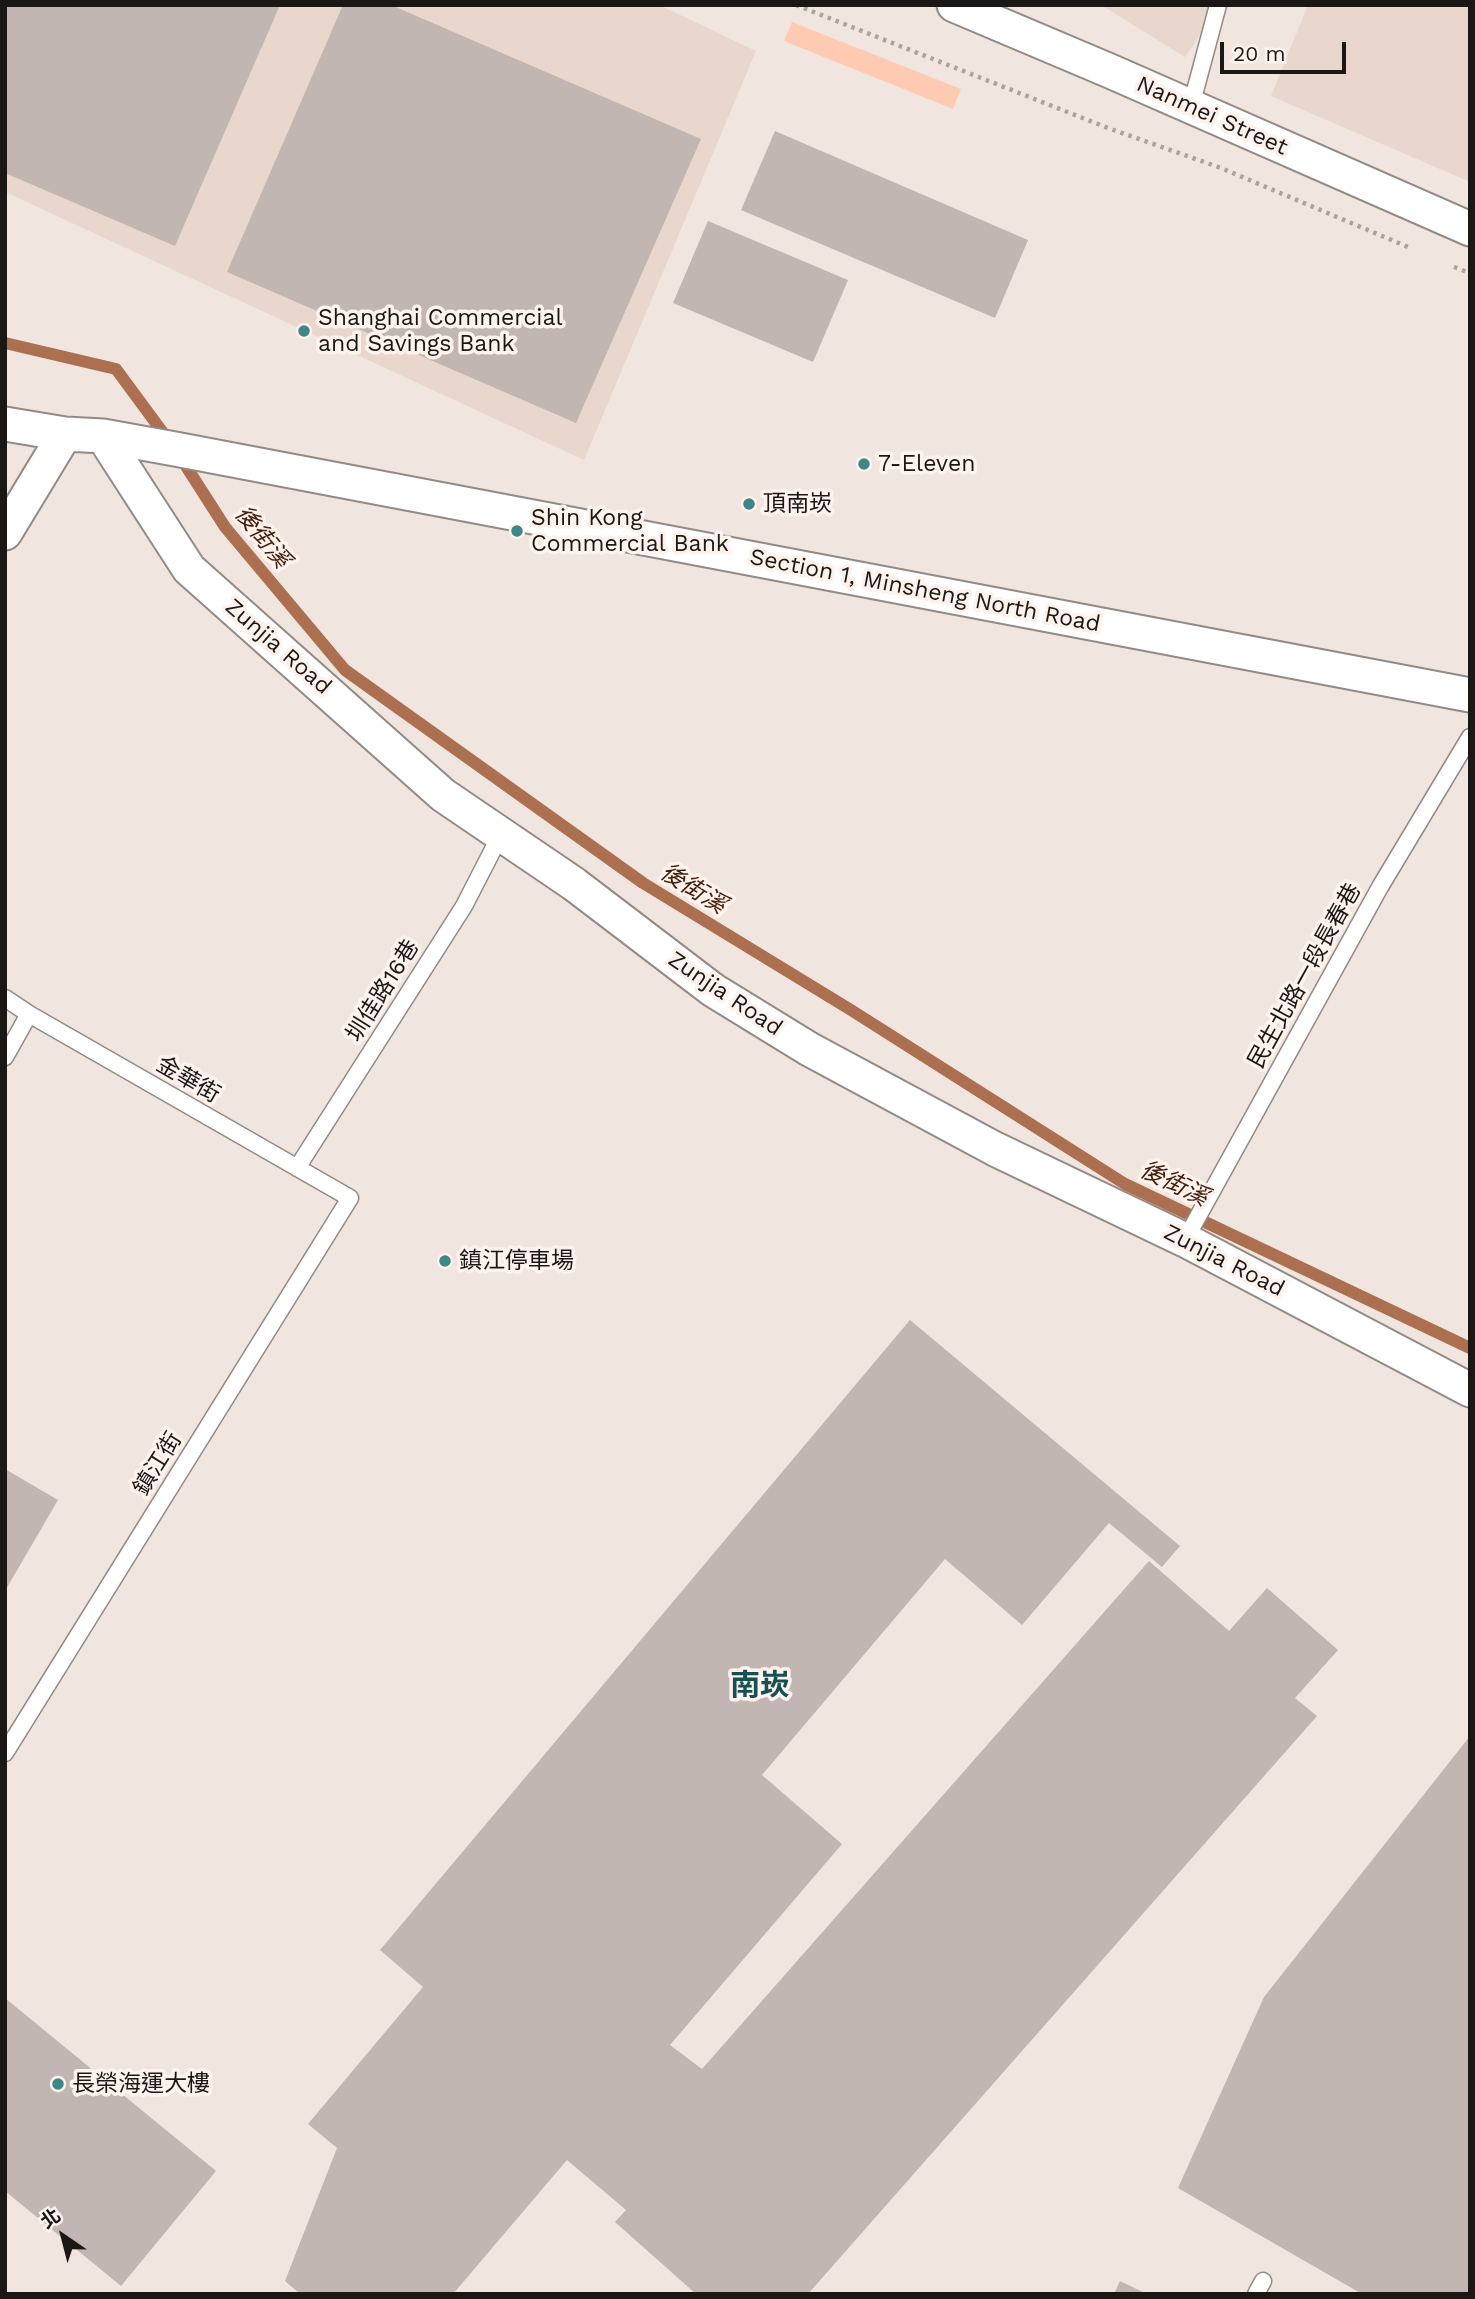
<!DOCTYPE html>
<meta charset="utf-8">
<style>
body{margin:0}
#map{position:relative;width:1475px;height:2299px;overflow:hidden;background:#f1e5e0;font-family:"Work Sans","Noto Sans TC",sans-serif}
canvas{display:block}
.frame{position:absolute;inset:0;border:7px solid #1b1715;pointer-events:none}
.north{position:absolute;left:28px;top:2201px;width:70px;height:70px;-webkit-text-stroke:5px #fef2ed;paint-order:stroke;rotate:325deg;font-size:19px;font-weight:700;line-height:28px;text-align:center;color:#1b1715}
.north::after{content:'';display:block;margin:auto;width:24px;height:32px;background:#1b1715;clip-path:polygon(50% 0,100% 100%,50% 72%,0 100%)}
.scale{position:absolute;left:1220px;top:42px;width:126px;height:32px;box-sizing:border-box;border:4px solid #1b1715;border-top:0;padding-left:9px;font-size:21px;line-height:24px;white-space:nowrap;color:#1b1715;-webkit-text-stroke:5px #fef2ed;paint-order:stroke}
</style>
<div id="map">
<canvas width="1475" height="2299"></canvas>
<div class="frame"></div>
<div class="north">北</div>
<div class="scale">20 m</div>
</div>
<script>
const ctx = document.querySelector('canvas').getContext('2d');
ctx.lineJoin = 'round';
function paint(path, color) {
  ctx.fillStyle = color;
  ctx.fill(path, 'evenodd');
}
function shape(rows) {
  const path = new Path2D();
  for (const r of rows) {
    path.moveTo(r[0], r[1]);
    for (let i = 2; i < r.length; i += 2) path.lineTo(r[i], r[i + 1]);
  }
  return path;
}
function trace(path, color, width, dash) {
  ctx.strokeStyle = color;
  ctx.lineWidth = width;
  ctx.lineCap = dash ? 'butt' : 'round';
  ctx.setLineDash(dash || []);
  ctx.stroke(path);
}
function drawText(font, color, halo, rows, align = 'center') {
  ctx.font = font + ' "Work Sans","Noto Sans TC",sans-serif';
  ctx.lineWidth = 7;
  ctx.setLineDash([]);
  ctx.textBaseline = 'middle';
  ctx.strokeStyle = halo;
  ctx.fillStyle = color;
  for (const [text, x, y, turn = 0] of rows) {
    ctx.save();
    ctx.translate(x, y);
    ctx.rotate((+turn || 0) * Math.PI / 180);
    ctx.textAlign = isNaN(turn) ? turn : align;
    if (halo) ctx.strokeText(text, 0, 0);
    ctx.fillText(text, 0, 0);
    ctx.restore();
  }
}
const built = shape([
 [5,5,659,5,756,51,584,460,5,192],
 [1101,5,1214,5,1215,12,1185,57],
 [1308,5,1470,5,1470,182,1271,96]
]);
const green = shape([
 [792,22,961,89,953,109,784,41]
]);
const stream = shape([
 [5,343,116,369,175,449,225,527,345,670,643,883,851,1010,1125,1184,1470,1348]
]);
const building = shape([
 [5,5,280,5,175,246,5,173],
 [343,5,391,5,701,139,576,423,227,272],
 [775,131,1028,240,995,318,741,210],
 [708,221,848,280,813,362,673,303],
 [910,1320,1180,1546,1162,1567,1109,1523,1022,1625,945,1559,762,1775,842,1844,670,2045,702,2069,1149,1561,1229,1631,1267,1588,1338,1650,1295,1698,1317,1716,808,2294,696,2294,615,2222,626,2210,567,2160,453,2294,300,2294,285,2281,337,2148,308,2124,423,1987,380,1950],
 [5,1469,58,1500,5,1591],
 [1470,1736,1470,2294,1362,2294,1178,2188,1264,1997],
 [5,1998,216,2171,121,2286,5,2191],
 [1120,2281,1147,2294,1114,2294]
]);
const path = shape([
 [796,5,1108,128,1221,168,1408,247],
 [1454,267,1470,273]
]);
const lane = shape([
 [1191,106,1218,5],
 [5,998,29,1014,350,1198,5,1753],
 [5,1057,29,1014],
 [297,1168,464,906,501,834],
 [1185,1240,1380,887,1470,737],
 [1256,2294,1263,2281]
]);
const street = shape([
 [954,5,1110,71,1470,229],
 [5,424,65,434,103,436,175,449,1470,695],
 [103,436,189,569,443,795,574,884,713,990,809,1049,995,1149,1185,1240,1470,1390],
 [5,533,65,434]
]);
const markers = [
 [304,331,7,"#3e8788"],
 [864,464,7,"#3e8788"],
 [749,504,7,"#3e8788"],
 [517,531,7,"#3e8788"],
 [445,1261,7,"#3e8788"],
 [58,2084,7,"#3e8788"]
];
const streetNames = [
 ["Nanmei Street",1212,116,24],
 ["Section 1, Minsheng North Road",925,591,11],
 ["Zunjia Road",278,647,41],
 ["民生北路一段長春巷",1305,976,-61],
 ["圳佳路16巷",383,991,-58],
 ["Zunjia Road",725,994,34],
 ["金華街",188,1080,30],
 ["Zunjia Road",1224,1261,27],
 ["鎮江街",158,1464,-58]
];
const poiNames = [
 ["Shanghai Commercial",318,318],
 ["and Savings Bank",318,344],
 ["7-Eleven",878,464],
 ["頂南崁",763,504],
 ["Shin Kong",531,518],
 ["Commercial Bank",531,544],
 ["鎮江停車場",459,1261],
 ["長榮海運大樓",72,2084]
];
const waterNames = [
 ["後街溪",262,537,51],
 ["後街溪",693,889,32],
 ["後街溪",1174,1184,26]
];
const districtNames = [
 ["南崁",760,1686]
];
paint(built, '#e9d6cd');
paint(green, '#fecbb2');
trace(stream, '#ac6f50', 12);
paint(building, '#c1b6b1');
trace(lane, '#948a85', 19);
trace(street, '#948a85', 37);
trace(path, '#aca29e', 4.5, [3.5, 5]);
trace(lane, '#fff', 16);
trace(street, '#fff', 33);
for (const [x, y, r, color] of markers) {
  const dot = new Path2D();
  dot.arc(x, y, r, 0, 2 * Math.PI);
  ctx.fillStyle = color;
  ctx.fill(dot);
  trace(dot, '#fef2ed', 2.5);
}
drawText('23px', '#1b1715', '#fef2ed', streetNames);
drawText('23px', '#1b1715', '#fef2ed', poiNames, 'left');
drawText('italic 24px', '#43210f', '#fef2ed', waterNames);
drawText('bold 30px', '#135152', '#fef2ed', districtNames);
</script>
